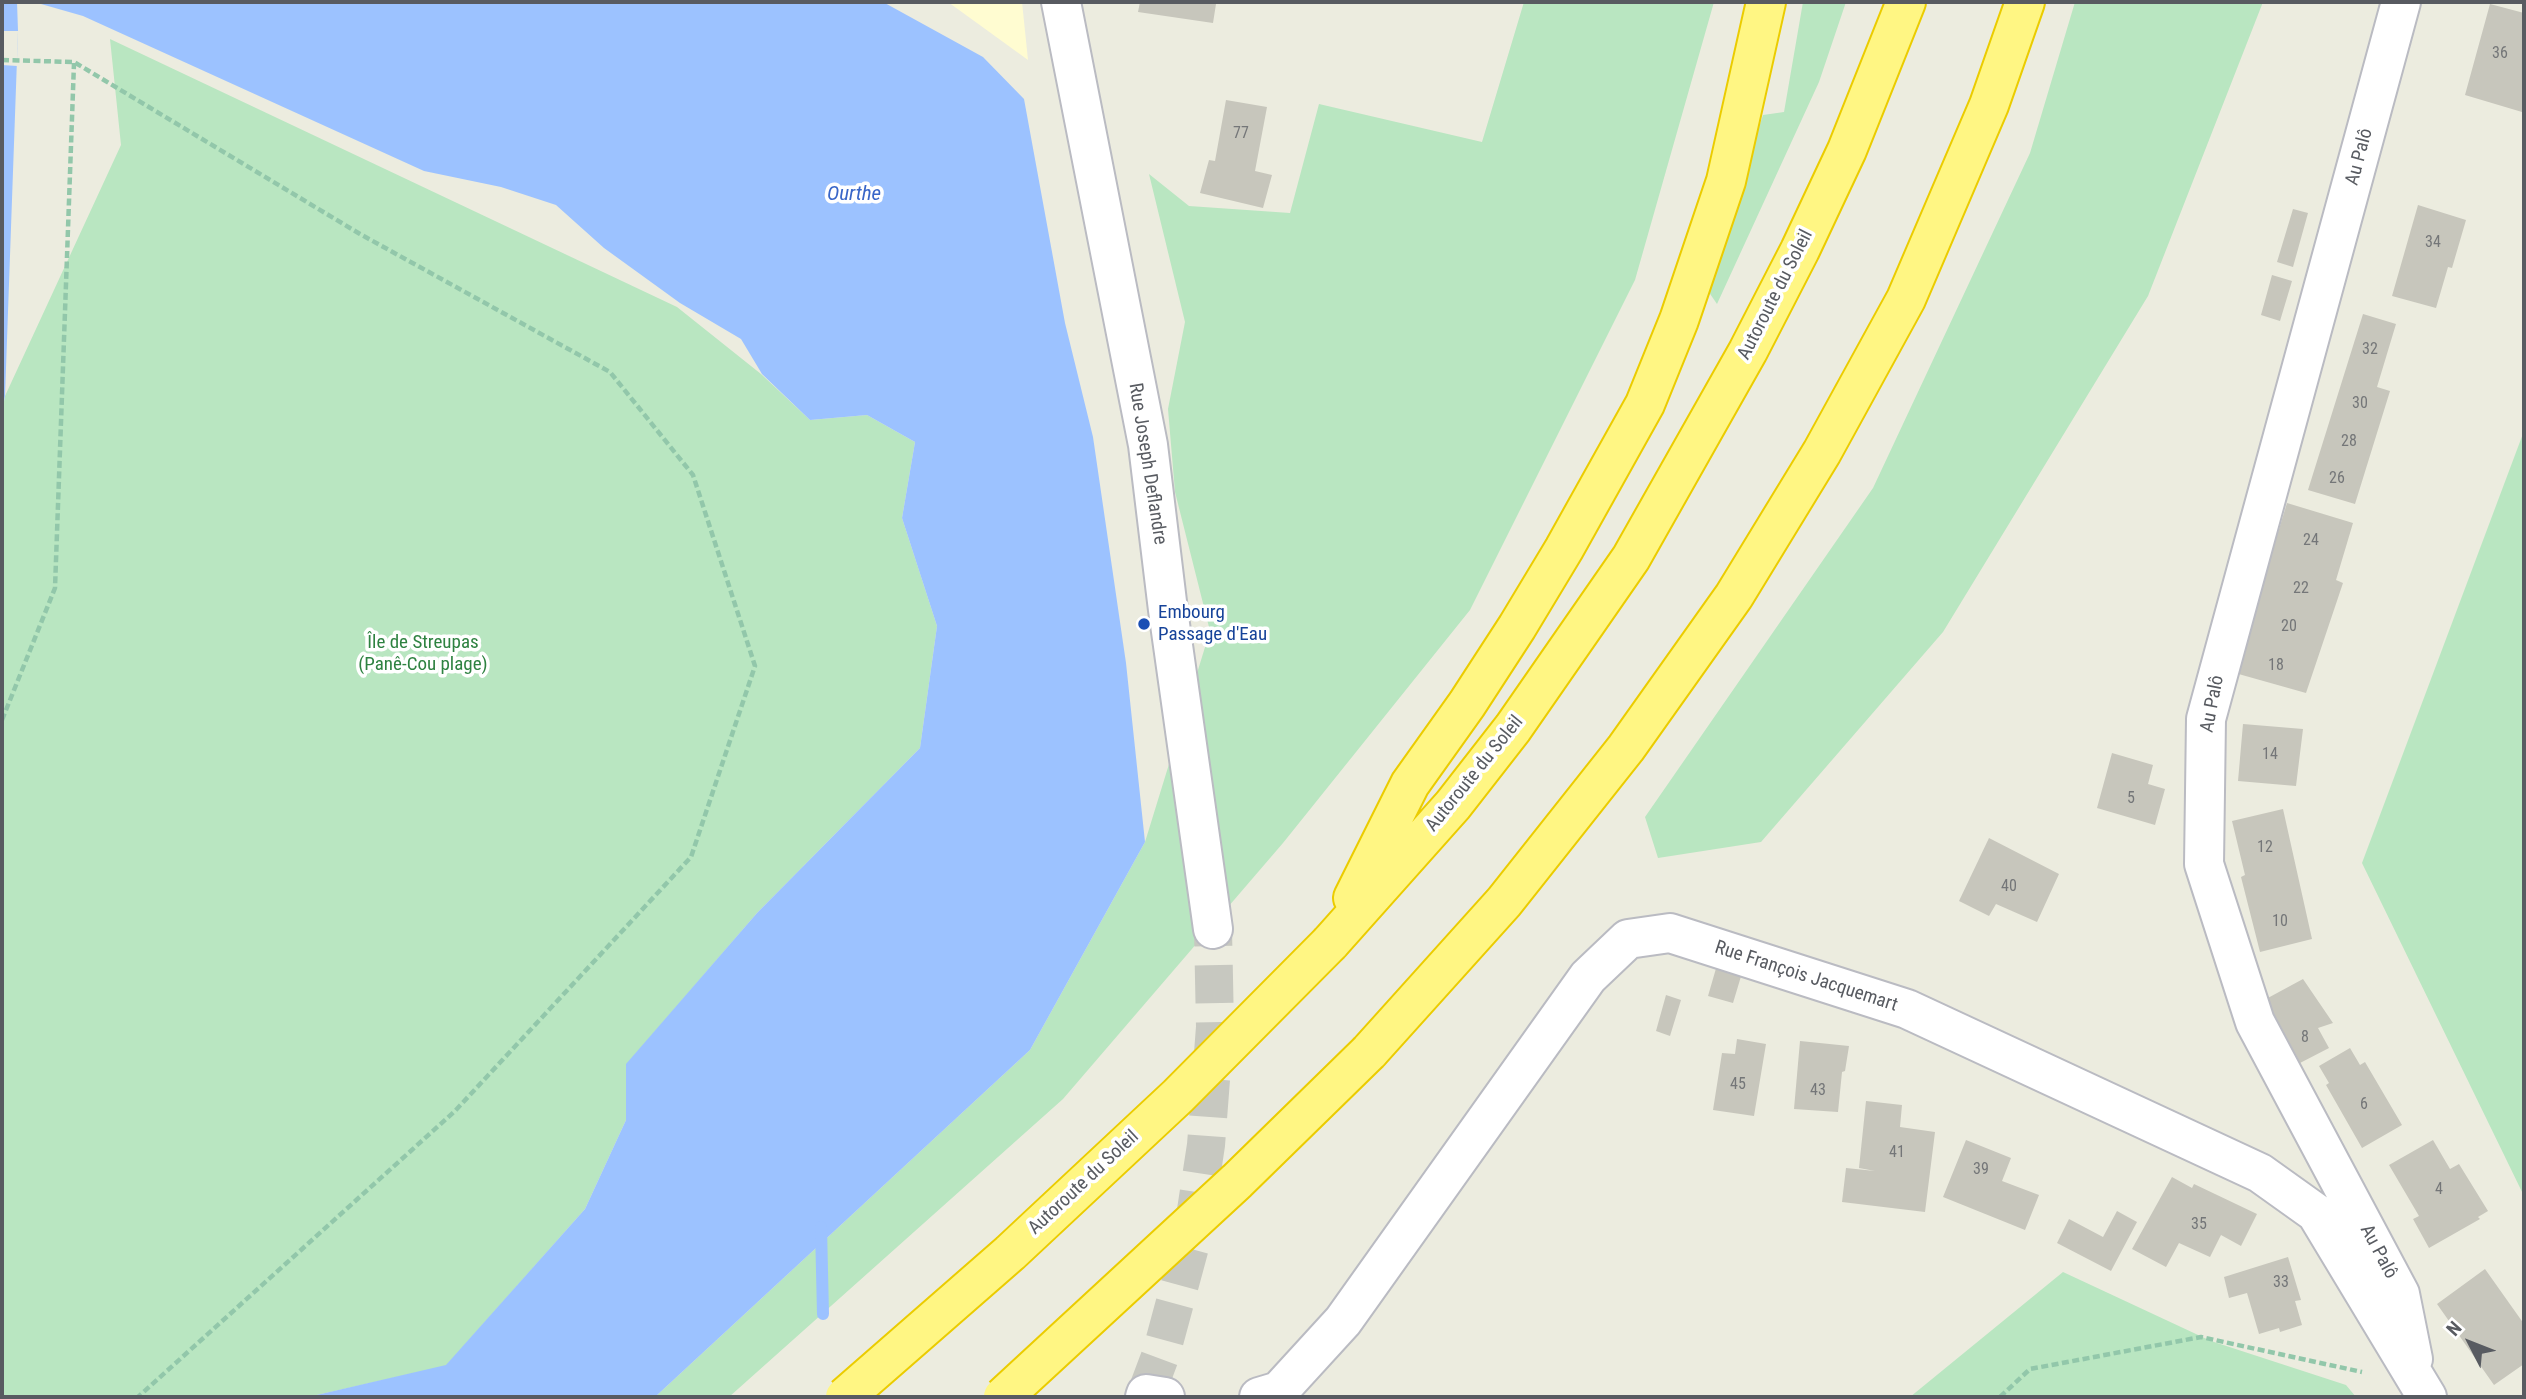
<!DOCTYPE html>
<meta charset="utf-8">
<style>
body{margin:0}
#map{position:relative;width:2526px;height:1399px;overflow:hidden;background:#ececdf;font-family:"Roboto Condensed",sans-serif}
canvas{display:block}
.frame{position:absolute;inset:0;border:4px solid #585b61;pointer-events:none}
.north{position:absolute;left:2435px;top:1308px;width:70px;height:70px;-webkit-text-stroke:5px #fff;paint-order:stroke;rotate:312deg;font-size:19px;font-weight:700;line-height:28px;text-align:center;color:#585b61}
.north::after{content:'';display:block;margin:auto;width:24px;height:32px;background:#585b61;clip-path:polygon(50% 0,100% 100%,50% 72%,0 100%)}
</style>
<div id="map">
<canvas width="2526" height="1399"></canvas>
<div class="frame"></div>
<div class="north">N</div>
</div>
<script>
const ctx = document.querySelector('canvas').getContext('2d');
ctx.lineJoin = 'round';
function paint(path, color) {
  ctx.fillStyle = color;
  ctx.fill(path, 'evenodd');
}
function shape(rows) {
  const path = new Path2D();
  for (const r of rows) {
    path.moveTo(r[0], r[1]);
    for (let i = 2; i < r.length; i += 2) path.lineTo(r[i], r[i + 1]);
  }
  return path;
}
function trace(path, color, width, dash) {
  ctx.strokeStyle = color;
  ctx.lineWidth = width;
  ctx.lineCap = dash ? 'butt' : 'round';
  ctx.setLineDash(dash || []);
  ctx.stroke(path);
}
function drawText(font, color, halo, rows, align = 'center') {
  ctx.font = font + ' "Roboto Condensed",sans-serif';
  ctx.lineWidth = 7;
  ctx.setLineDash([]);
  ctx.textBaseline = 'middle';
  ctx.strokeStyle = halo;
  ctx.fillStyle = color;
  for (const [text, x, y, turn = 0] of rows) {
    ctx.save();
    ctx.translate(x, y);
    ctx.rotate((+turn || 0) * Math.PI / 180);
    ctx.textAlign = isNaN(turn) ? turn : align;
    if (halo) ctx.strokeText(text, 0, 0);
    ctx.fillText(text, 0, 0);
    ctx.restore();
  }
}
const commercial = shape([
 [948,2,1022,2,1028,60]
]);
const green = shape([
 [1524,2,1714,2,1635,280,1470,610,1283,843,1063,1099,729,1397,655,1397,1030,1050,1145,842,1210,631,1175,492,1168,409,1185,322,1149,174,1189,206,1290,213,1319,104,1482,142],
 [1803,2,1846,2,1819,82,1717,304,1706,288,1763,115,1784,112],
 [2075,2,2263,2,2148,296,1943,632,1761,842,1658,858,1645,817,1873,488,2030,153],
 [110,39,677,307,761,374,810,420,867,415,915,442,902,518,937,626,920,748,757,913,627,1064,626,1120,585,1209,446,1366,308,1397,2,1397,2,411,5,396,121,145],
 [2524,431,2524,1196,2362,863],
 [2063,1272,2211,1341,2346,1385,2356,1397,1910,1397]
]);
const water = shape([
 [2,2,17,2,18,31,5,396,2,411],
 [34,2,883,2,983,57,1024,99,1065,323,1093,437,1126,663,1145,842,1030,1050,655,1397,308,1397,446,1365,585,1209,626,1120,626,1064,757,913,920,748,937,626,902,518,915,442,867,415,810,420,762,374,741,339,680,303,604,248,556,205,501,187,424,171,83,16]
]);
const pier = shape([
 [2,31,18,31,17,66,2,65]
]);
const stream = shape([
 [821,1227,823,1314]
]);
const building = shape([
 [1140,2,1214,2,1216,4,1213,23,1138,12],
 [2490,4,2524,13,2524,103,2522,112,2465,95],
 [1226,100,1267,107,1255,171,1272,175,1263,208,1200,193,1209,160,1215,161],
 [2418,205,2466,220,2452,268,2448,267,2436,308,2392,296],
 [2293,209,2308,213,2293,267,2277,262],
 [2272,275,2292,281,2280,321,2261,315],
 [2363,314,2396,324,2377,387,2390,391,2355,504,2308,490],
 [2287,503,2353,523,2336,580,2343,583,2306,693,2235,673],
 [2243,724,2303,729,2296,786,2238,781],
 [2112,753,2153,765,2148,784,2165,789,2155,825,2097,808],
 [2283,809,2312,939,2260,952,2241,877,2245,875,2232,821],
 [1989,838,2059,874,2037,922,1996,904,1989,916,1959,901],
 [1717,965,1742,973,1733,1003,1708,996],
 [2303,979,2333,1023,2318,1028,2329,1048,2300,1063,2266,999],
 [1666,995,1681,1000,1670,1036,1656,1031],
 [1737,1039,1766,1044,1754,1116,1713,1110,1722,1053,1735,1054],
 [1800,1041,1849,1046,1845,1071,1842,1072,1838,1112,1794,1109],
 [2350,1048,2360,1065,2365,1062,2402,1125,2362,1148,2326,1085,2329,1083,2319,1066],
 [1866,1101,1902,1105,1900,1127,1935,1132,1925,1212,1842,1202,1846,1168,1875,1171,1859,1168],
 [1966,1140,2011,1158,2002,1181,2039,1195,2025,1230,1943,1197],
 [2433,1140,2450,1169,2459,1164,2488,1211,2478,1217,2480,1219,2429,1248,2413,1219,2419,1216,2389,1165],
 [2172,1177,2192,1188,2194,1184,2257,1214,2241,1246,2221,1235,2210,1257,2179,1243,2166,1267,2132,1249],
 [2117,1211,2137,1222,2111,1271,2057,1243,2069,1219,2103,1237],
 [2288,1257,2301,1300,2295,1301,2302,1325,2280,1332,2279,1328,2259,1334,2247,1293,2229,1298,2224,1277],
 [2485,1269,2524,1324,2524,1364,2494,1385,2437,1304]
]);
const minorTunnel = shape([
 [1146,1394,1161,1354,1191,1243,1206,1145,1215,1027,1213,929]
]);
const path = shape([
 [2,60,74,62,360,234,610,372,693,475,755,666,691,857,455,1111,138,1397],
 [2,720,55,588,74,63],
 [2000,1397,2030,1369,2201,1337,2362,1372]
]);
const minor = shape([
 [1061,2,1148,445,1168,610,1213,929],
 [2401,2,2206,719,2204,864,2255,1022,2400,1294,2413,1359],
 [1145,1397,1146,1394,1165,1397],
 [1259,1397,1279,1391,1343,1321,1588,977,1628,939,1670,933,1907,1009,2260,1173,2316,1213,2427,1397]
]);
const motorway = shape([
 [1353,898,1410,784,1467,704,1517,627,1564,549,1645,404,1679,320,1726,181,1766,2],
 [1330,943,1453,805,1513,728,1631,558,1748,351,1800,250,1847,150,1906,2],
 [1369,1052,1504,902,1626,748,1734,596,1822,452,1906,299,1989,105,2025,2]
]);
const motorwayBridge = shape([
 [845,1397,1010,1253,1178,1096,1330,943],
 [1003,1397,1237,1181,1369,1052]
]);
const markers = [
 [1144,624,7,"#1a4fb4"]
];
const numberNames = [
 ["36",2500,54],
 ["77",1241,134],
 ["34",2433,243],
 ["32",2370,350],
 ["30",2360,404],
 ["28",2349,442],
 ["26",2337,479],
 ["24",2311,541],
 ["22",2301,589],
 ["20",2289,627],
 ["18",2276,666],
 ["14",2270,755],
 ["5",2131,799],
 ["12",2265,848],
 ["40",2009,887],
 ["10",2280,922],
 ["8",2305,1038],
 ["45",1738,1085],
 ["43",1818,1091],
 ["6",2364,1105],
 ["41",1897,1153],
 ["39",1981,1170],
 ["4",2439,1190],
 ["35",2199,1225],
 ["33",2281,1283]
];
const streetNames = [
 ["Au Palô",2360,157,-75],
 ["Autoroute du Soleil",1776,295,-63],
 ["Rue Joseph Deflandre",1147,464,81],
 ["Au Palô",2213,704,-79],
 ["Autoroute du Soleil",1475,774,-51],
 ["Rue François Jacquemart",1806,977,18],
 ["Autoroute du Soleil",1084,1183,-43],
 ["Au Palô",2378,1252,62]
];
const transitNames = [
 ["Embourg",1158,613],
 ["Passage d'Eau",1158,635]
];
const parkNames = [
 ["Île de Streupas",423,643],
 ["(Panê-Cou plage)",423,665]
];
const waterNames = [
 ["Ourthe",854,195]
];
paint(commercial, '#fffcd1');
paint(green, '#b9e6c1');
paint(water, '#9cc2ff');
paint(pier, '#ececdf');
trace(stream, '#9cc2ff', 12);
paint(building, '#c7c6bc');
trace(minorTunnel, '#c7c8c0', 38, [38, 19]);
trace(minor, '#babbc2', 42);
trace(motorway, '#ebcc00', 42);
trace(path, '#92c7aa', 4.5, [7, 3.5]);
trace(minor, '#fff', 38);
trace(motorway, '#fff683', 38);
trace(motorwayBridge, '#ebcc00', 42, []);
trace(motorwayBridge, '#fff683', 38);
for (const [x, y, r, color] of markers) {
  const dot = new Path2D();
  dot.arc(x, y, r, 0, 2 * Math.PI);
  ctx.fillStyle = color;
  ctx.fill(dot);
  trace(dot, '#fff', 2.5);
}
drawText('16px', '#747678', null, numberNames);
drawText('19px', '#585b61', '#fff', streetNames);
drawText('19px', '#164399', '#fff', transitNames, 'left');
drawText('19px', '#2e8241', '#fff', parkNames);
drawText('italic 21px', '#3966c8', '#fff', waterNames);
</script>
